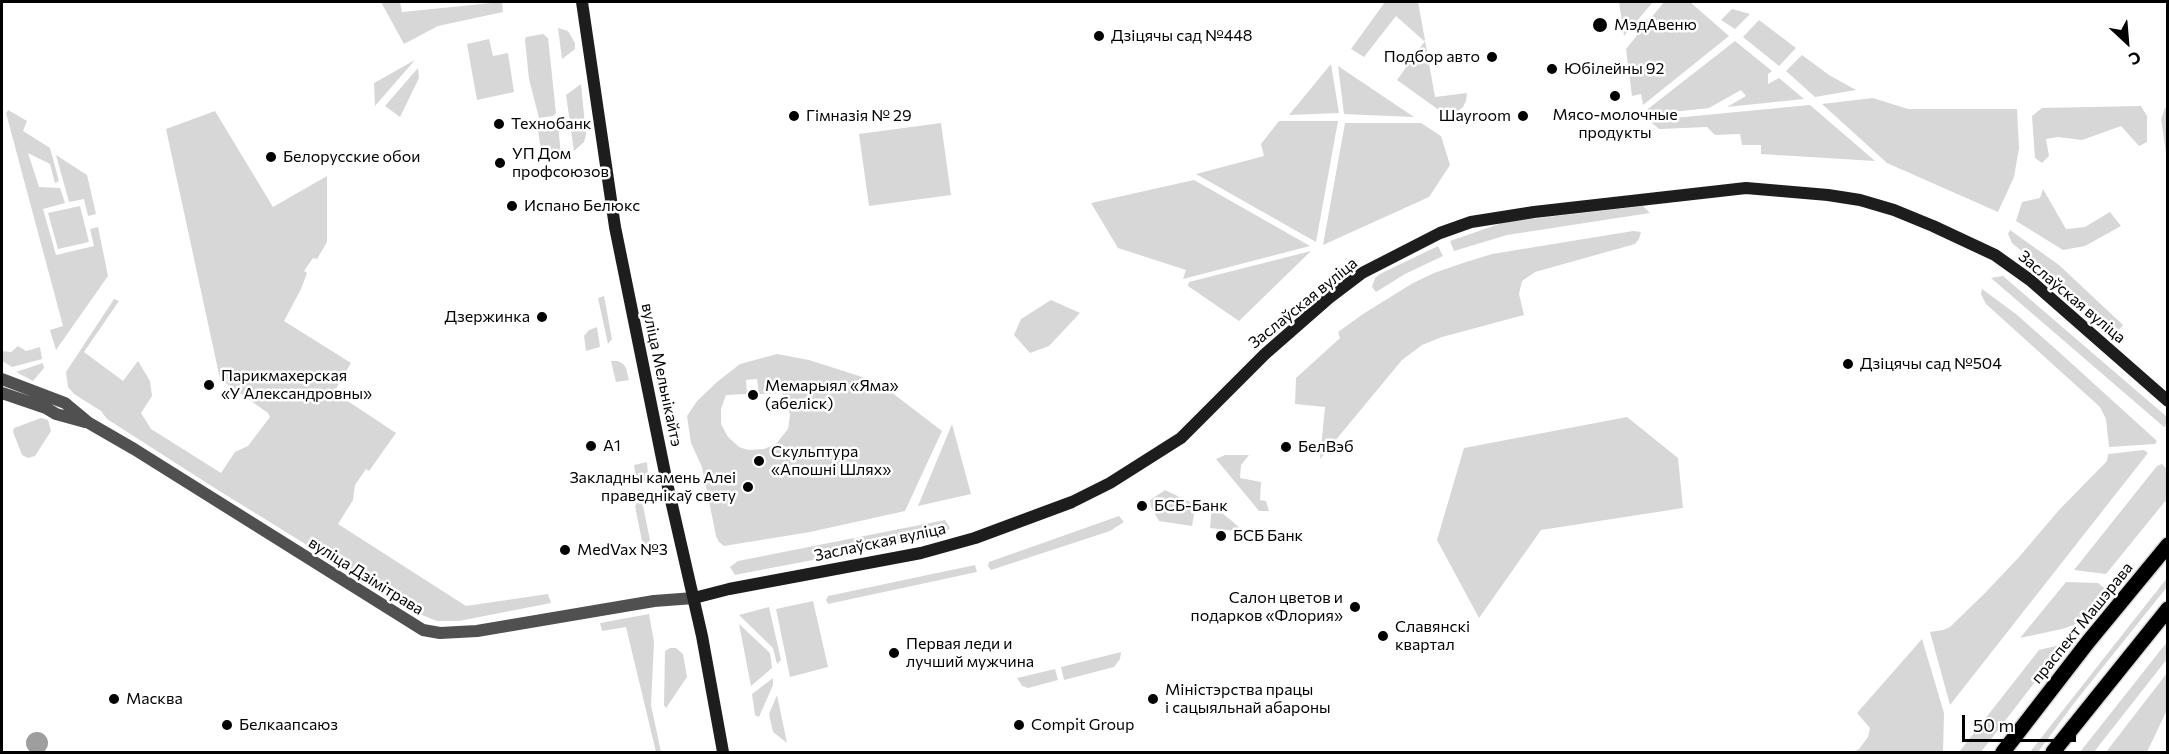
<!DOCTYPE html>
<meta charset="utf-8">
<style>
body{margin:0}
#map{position:relative;width:2169px;height:754px;overflow:hidden;background:#fff;font-family:Commissioner,sans-serif}
canvas{display:block}
.frame{position:absolute;inset:0;border:3px solid #000;pointer-events:none}
.north{position:absolute;left:2097px;top:12px;width:60px;height:60px;-webkit-text-stroke:4px #fff;paint-order:stroke;rotate:154deg;font-size:16px;font-weight:700;line-height:24px;text-align:center;color:#000}
.north::after{content:'';display:block;margin:auto;width:21px;height:27px;background:#000;clip-path:polygon(50% 0,100% 100%,50% 72%,0 100%)}
.scale{position:absolute;left:1962px;top:715px;width:114px;height:27px;box-sizing:border-box;border:3px solid #000;border-top:0;padding-left:8px;font-size:18px;line-height:21px;white-space:nowrap;color:#000;-webkit-text-stroke:4px #fff;paint-order:stroke}
</style>
<div id="map">
<canvas width="2169" height="754"></canvas>
<div class="frame"></div>
<div class="north">С</div>
<div class="scale">50 m</div>
</div>
<script>
const ctx = document.querySelector('canvas').getContext('2d');
ctx.lineJoin = 'round';
function paint(path, color) {
  ctx.fillStyle = color;
  ctx.fill(path, 'evenodd');
}
function shape(rows) {
  const path = new Path2D();
  for (const r of rows) {
    if (r.length === 3) {
      path.moveTo(r[0] + r[2], r[1]);
      path.arc(r[0], r[1], r[2], 0, 2 * Math.PI);
      continue;
    }
    path.moveTo(r[0], r[1]);
    for (let i = 2; i < r.length; i += 2) path.lineTo(r[i], r[i + 1]);
  }
  return path;
}
function trace(path, color, width, dash) {
  ctx.strokeStyle = color;
  ctx.lineWidth = width;
  ctx.lineCap = dash ? 'butt' : 'round';
  ctx.setLineDash(dash || []);
  ctx.stroke(path);
}
function drawText(font, color, halo, rows, align = 'center') {
  ctx.font = font + ' Commissioner,sans-serif';
  ctx.lineWidth = 5;
  ctx.setLineDash([]);
  ctx.textBaseline = 'middle';
  ctx.strokeStyle = halo;
  ctx.fillStyle = color;
  for (const [text, x, y, turn = 0] of rows) {
    ctx.save();
    ctx.translate(x, y);
    ctx.rotate((+turn || 0) * Math.PI / 180);
    ctx.textAlign = isNaN(turn) ? turn : align;
    if (halo) ctx.strokeText(text, 0, 0);
    ctx.fillText(text, 0, 0);
    ctx.restore();
  }
}
const green = shape([
 [381,2,400,2,402,12,502,2,503,12,438,26,404,44],
 [1385,2,1418,2,1425,40,1424,41,1396,16,1364,57,1351,49],
 [1619,2,1653,2,1624,36],
 [1664,2,1690,2,1729,36,1643,105,1641,94,1632,96,1626,49],
 [1732,9,1750,14,1735,29,1721,20],
 [1759,20,1796,48,1779,66,1743,37],
 [558,28,568,31,575,43,575,49,562,59],
 [543,34,548,38,556,113,553,116,539,118,529,79,525,40,526,37],
 [489,39,493,56,508,53,514,92,477,100,467,44],
 [1425,41,1435,97,1467,93,1466,101,1463,107,1450,118,1397,80],
 [1735,41,1772,71,1768,74,1768,84,1779,78,1804,99,1727,107,1746,96,1741,90,1709,108,1645,115,1644,112],
 [1802,55,1829,75,1856,90,1815,97,1786,71],
 [415,60,375,106,374,83],
 [1331,64,1339,113,1289,115],
 [1338,66,1414,117,1344,114],
 [418,68,419,78,400,117,385,106],
 [581,84,586,135,584,142,574,151,566,95],
 [1873,98,1908,109,2017,109,2019,148,2014,177,1998,212,1887,163,1822,104],
 [1810,105,1875,161,1761,154,1761,145,1742,145,1740,134,1715,135,1707,127,1659,129,1652,123,1653,120],
 [2141,106,2147,116,2147,142,2139,146,2121,126,2082,140,2058,137,2046,139,2049,156,2042,163,2035,158,2032,116,2042,108],
 [2165,108,2167,108,2167,159,2161,119],
 [8,110,27,121,23,131,50,148,59,181,55,183,50,164,28,153,39,187,60,188,65,203,43,209,56,255,94,246,90,229,98,227,108,276,56,350,50,330,63,326,6,113],
 [215,111,273,207,327,176,327,242,317,259,313,258,304,271,307,273,301,289,284,321,351,363,334,392,396,433,369,471,366,469,355,485,353,500,338,524,466,606,548,594,551,603,459,621,437,621,417,613,213,487,107,419,101,411,74,394,68,387,66,372,114,299,119,301,84,352,123,381,138,361,150,381,152,396,141,413,151,429,221,473,235,452,248,446,270,417,268,413,220,379,166,129],
 [1279,121,1338,121,1316,242,1196,174,1264,156,1261,144],
 [556,123,558,125,561,155,542,159,538,130,542,126],
 [941,123,951,195,869,206,859,134],
 [1345,123,1421,123,1441,136,1450,165,1429,197,1323,245],
 [56,155,87,175,96,214,88,216,84,199,69,202],
 [1194,180,1310,246,1183,279,1186,270,1118,248,1091,203],
 [2043,189,2066,229,2085,227,2110,212,2121,226,2085,246,2063,250,2016,221,2022,202,2040,198],
 [80,206,89,242,58,249,48,213],
 [1643,206,1650,213,1507,235,1454,251,1450,241,1505,222],
 [2010,230,2059,265,2123,325,2118,331,2012,243,2008,234],
 [1633,231,1641,232,1639,239,1635,244,1535,272,1522,281,1519,294,1524,315,1442,337,1422,345,1402,360,1320,459,1325,407,1295,404,1296,378,1340,338,1338,332,1363,314,1413,283,1434,273,1466,262,1492,254],
 [1438,246,1443,256,1405,274,1376,292,1372,287,1375,278,1380,274],
 [1311,251,1239,321,1188,286,1189,282],
 [2003,276,2167,417,2167,425,2164,427,1991,278],
 [1982,289,2016,314,2059,352,2157,441,2155,444,2109,447,2106,419,2100,407,1986,304,1981,294],
 [604,296,612,339,608,344,598,298],
 [1051,300,1080,313,1049,346,1030,353,1014,335,1021,319],
 [597,327,600,347,586,351,584,336,589,330],
 [18,346,26,351,40,347,42,359,12,367,2,361,2,351,11,352],
 [777,354,809,360,878,382,942,431,905,511,810,532,724,546,719,542,716,536,702,467,691,443,687,416,697,401,717,382,740,364],
 [757,379,759,394,782,393,787,402,790,415,788,429,776,444,764,449,748,450,739,447,728,437,721,424,721,409,726,395,747,394,746,380],
 [611,361,618,361,623,364,626,368,629,380,616,382],
 [43,363,44,368,33,381,16,372],
 [1627,417,1678,458,1683,508,1541,530,1479,618,1437,540,1464,448],
 [41,418,48,420,51,431,35,456,28,458,22,455,13,432,14,428],
 [952,424,971,494,918,506],
 [2144,450,2148,453,1950,705,1930,632,1943,630,1950,627,1985,593,2019,557,2059,510,2107,461,2108,454],
 [1225,455,1249,455,1241,465,1240,478,1261,482,1260,500,1266,501,1269,511,1259,511,1216,459],
 [647,462,648,474,646,480,637,485,634,465],
 [2162,464,2167,469,2167,499,2106,574,2074,570,2157,466],
 [1165,490,1190,502,1196,502,1192,526,1159,521,1151,507,1150,500],
 [638,501,641,502,643,506,650,540,648,545,643,544,642,541,635,506],
 [1212,505,1232,521,1244,532,1210,528],
 [1119,516,1124,522,1110,531,991,570,988,566,989,562],
 [945,520,950,528,944,535,750,572,735,575,730,567,738,561],
 [975,565,977,572,828,604,826,600,828,596],
 [2167,578,2167,587,2075,702,2038,752,2030,752],
 [2066,582,2098,583,2108,591,2079,623,2062,629,2020,638],
 [813,601,828,667,790,677,776,609],
 [769,607,781,660,777,664,773,648,739,615],
 [649,614,654,642,651,705,661,752,656,752,626,627,602,631,600,623],
 [739,624,770,653,772,668,751,686],
 [1922,639,1944,713,1943,752,1853,752,1859,749,1868,737,1870,728,1857,713],
 [2167,642,2167,659,2094,752,2080,752],
 [2056,646,2062,647,1981,752,1959,752,2039,650],
 [670,648,676,648,683,654,687,677,666,708,664,705,665,651],
 [1121,652,1120,659,1114,667,1064,680,1061,667],
 [1055,669,1058,680,1028,688,1022,686,1017,678],
 [2167,673,2167,710,2147,752,2106,752],
 [773,678,773,685,759,717,755,715,752,694],
 [777,695,787,743,773,732,769,714]
]);
const water = shape([
 [37,743,11]
]);
const street = shape([
 [2,379,65,403,89,423,134,449,423,630,440,633,477,631,654,601,694,598],
 [2,393,46,408,56,414,85,422]
]);
const secondary = shape([
 [582,2,615,227,667,483,702,636,723,752],
 [694,598,729,589,921,553,975,538,1072,502,1110,483,1181,438,1265,354,1329,298,1362,273,1440,233,1471,222,1534,212,1746,188,1828,195,1860,200,1894,210,1933,226,1995,255,2030,280,2168,401]
]);
const primary = shape([
 [2003,752,2088,642,2168,545],
 [2053,752,2168,609]
]);
const markers = [
 [1600,25,8,"#000"],
 [1099,36,6,"#000"],
 [1492,57,6,"#000"],
 [1552,69,6,"#000"],
 [1615,96,6,"#000"],
 [794,116,6,"#000"],
 [1523,116,6,"#000"],
 [499,124,6,"#000"],
 [271,157,6,"#000"],
 [500,163,6,"#000"],
 [512,206,6,"#000"],
 [542,317,6,"#000"],
 [1848,364,6,"#000"],
 [209,385,6,"#000"],
 [753,395,6,"#000"],
 [591,446,6,"#000"],
 [1286,447,6,"#000"],
 [759,461,6,"#000"],
 [748,487,6,"#000"],
 [1142,506,6,"#000"],
 [1221,536,6,"#000"],
 [565,550,6,"#000"],
 [1355,607,6,"#000"],
 [1383,636,6,"#000"],
 [894,653,6,"#000"],
 [114,699,6,"#000"],
 [1153,699,6,"#000"],
 [227,725,6,"#000"],
 [1019,725,6,"#000"]
];
const poiNames = [
 ["МэдАвеню",1614,25],
 ["Дзіцячы сад №448",1111,36],
 ["Подбор авто",1480,57,"right"],
 ["Юбілейны 92",1564,69],
 ["Мясо-молочные",1615,115,"center"],
 ["продукты",1615,133,"center"],
 ["Гімназія № 29",806,116],
 ["Шауroom",1511,116,"right"],
 ["Технобанк",511,124],
 ["УП Дом",512,154],
 ["профсоюзов",512,172],
 ["Белорусские обои",283,157],
 ["Испано Белюкс",524,206],
 ["Дзержинка",530,317,"right"],
 ["Дзіцячы сад №504",1860,364],
 ["Парикмахерская",221,376],
 ["«У Александровны»",221,394],
 ["Мемарыял «Яма»",765,386],
 ["(абеліск)",765,404],
 ["A1",603,446],
 ["БелВэб",1298,447],
 ["Скульптура",771,452],
 ["«Апошні Шлях»",771,470],
 ["Закладны камень Алеі",736,478,"right"],
 ["праведнікаў свету",736,496,"right"],
 ["БСБ-Банк",1154,506],
 ["БСБ Банк",1233,536],
 ["MedVax №3",577,550],
 ["Салон цветов и",1343,598,"right"],
 ["подарков «Флория»",1343,616,"right"],
 ["Славянскі",1395,627],
 ["квартал",1395,645],
 ["Первая леди и",906,644],
 ["лучший мужчина",906,662],
 ["Міністэрства працы",1165,690],
 ["і сацыяльнай абароны",1165,708],
 ["Масква",126,699],
 ["Белкаапсаюз",239,725],
 ["Compit Group",1031,725]
];
const streetNames = [
 ["Заслаўская вуліца",2072,297,40],
 ["Заслаўская вуліца",1303,303,-39],
 ["вуліца Мельнікайтэ",662,375,78],
 ["Заслаўская вуліца",880,542,-12],
 ["вуліца Дзімітрава",366,576,32],
 ["праспект Машэрава",2082,623,-51]
];
paint(green, '#d7d7d7');
paint(water, '#9e9e9e');
trace(primary, '#dbdbdb', 18);
trace(street, '#505050', 12);
trace(secondary, '#1d1d1d', 12);
trace(primary, '#000', 15);
for (const [x, y, r, color] of markers) {
  const dot = new Path2D();
  dot.arc(x, y, r, 0, 2 * Math.PI);
  ctx.fillStyle = color;
  ctx.fill(dot);
  trace(dot, '#fff', 2);
}
drawText('16px', '#000', '#fff', poiNames, 'left');
drawText('16px', '#000', '#fff', streetNames);
</script>
